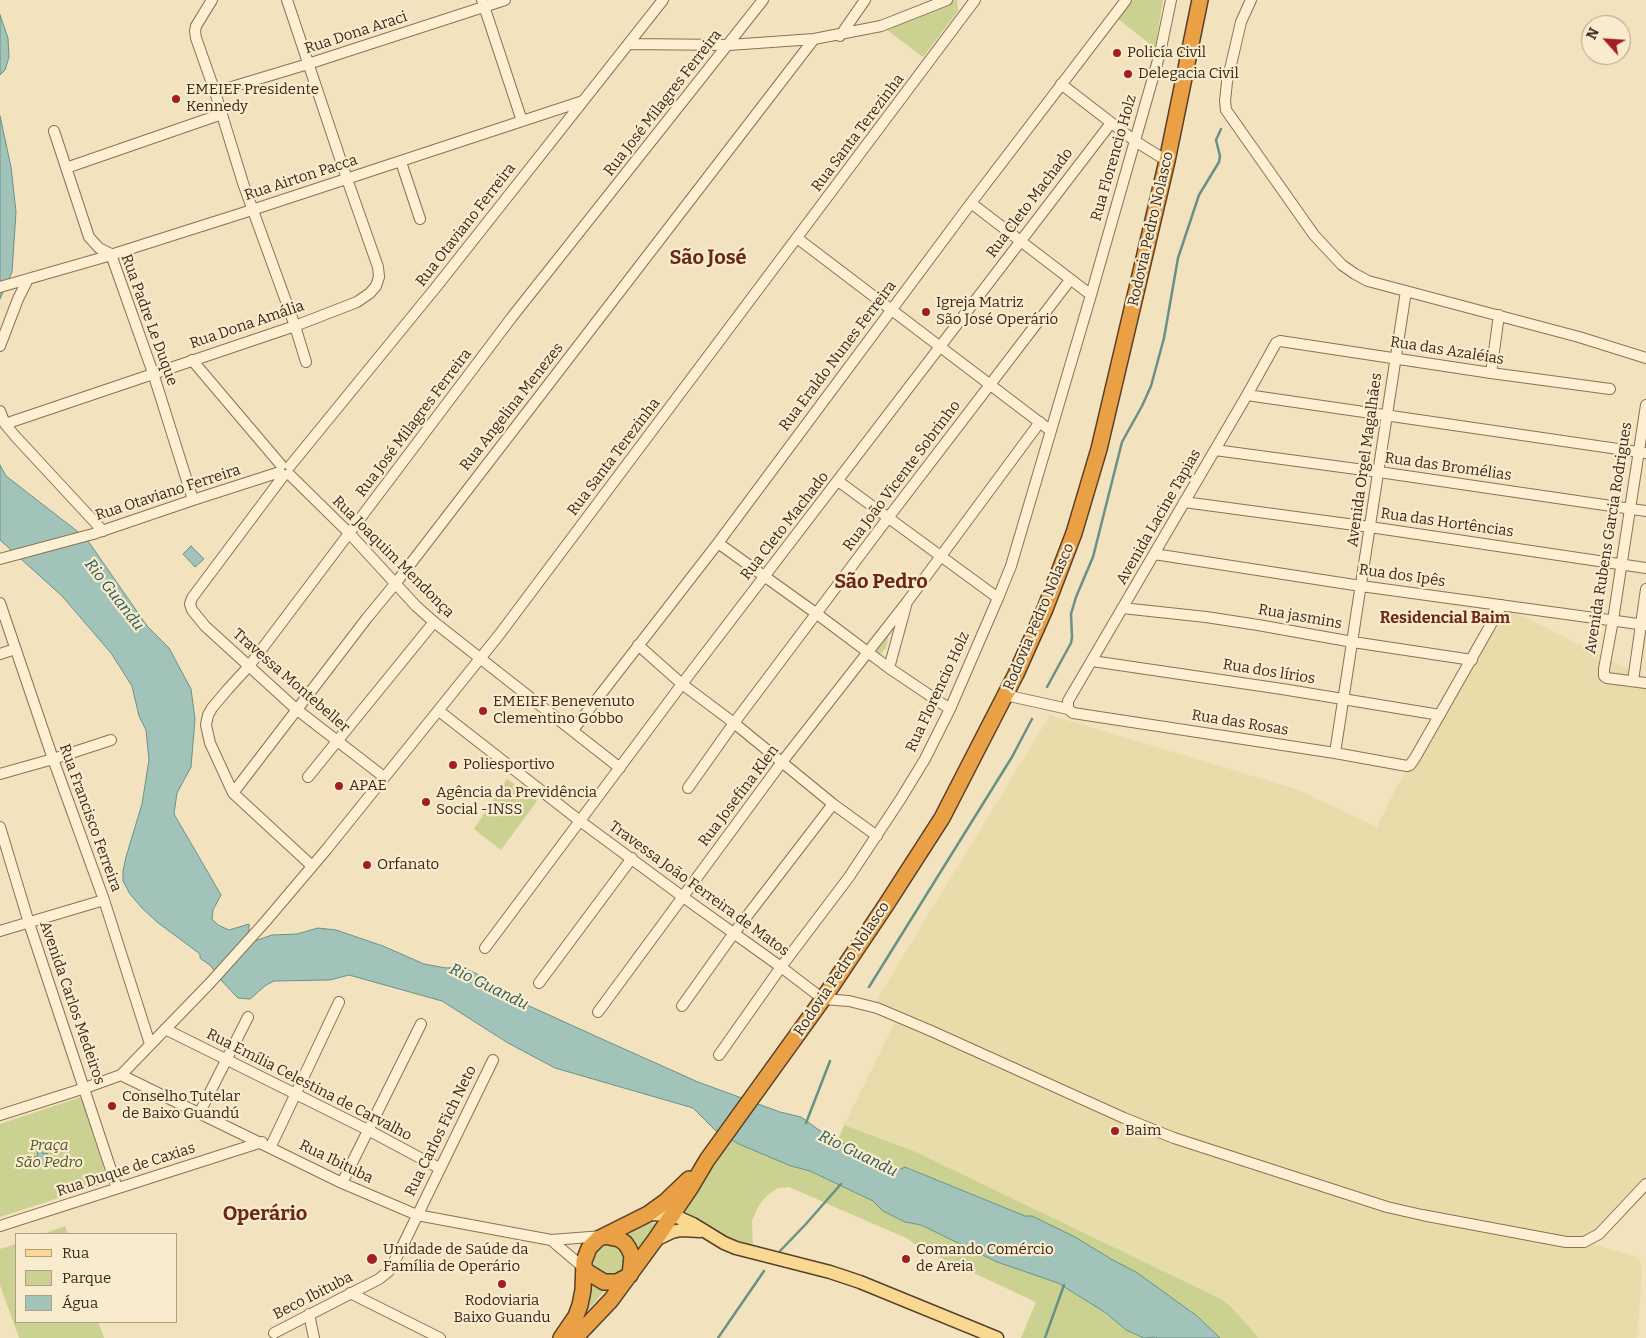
<!DOCTYPE html>
<meta charset="utf-8">
<style>
body{margin:0}
#map{position:relative;width:1646px;height:1338px;overflow:hidden;background:#f2e2be;font-family:Bitter,serif}
canvas{display:block}
.legend{position:absolute;left:15px;top:1233px;width:162px;height:90px;box-sizing:border-box;background:#f9ecce;border:1px solid #ad9e86;margin:0;padding:6px 9px;list-style:none;font-size:15px;color:#3a291b}
.legend li{display:flex;align-items:center;gap:10px;height:25px}
.legend b{width:25px;border:1px solid #ad9e86}
.north{position:absolute;left:1581px;top:15px;width:50px;height:50px;box-sizing:border-box;background:#f9ecce;border:1px solid #ad9e86;border-radius:50%;rotate:296deg;font-size:14px;font-weight:700;line-height:20px;text-align:center;color:#3a291b}
.north::after{content:'';display:block;margin:auto;width:18px;height:22px;background:#a11f22;clip-path:polygon(50% 0,100% 100%,50% 72%,0 100%)}
</style>
<div id="map">
<canvas width="1646" height="1338"></canvas>
<ul class="legend">
<li><b style="height:6px;background:#f9d891"></b>Rua</li>
<li><b style="height:14px;background:#cad191"></b>Parque</li>
<li><b style="height:14px;background:#a2c3b9"></b>Água</li>
</ul>
<div class="north">N</div>
</div>
<script>
const ctx = document.querySelector('canvas').getContext('2d');
ctx.lineJoin = 'round';
function paint(path, color) {
  ctx.fillStyle = color;
  ctx.fill(path, 'evenodd');
}
function shape(rows) {
  const path = new Path2D();
  for (const r of rows) {
    path.moveTo(r[0], r[1]);
    for (let i = 2; i < r.length; i += 2) path.lineTo(r[i], r[i + 1]);
  }
  return path;
}
function trace(path, color, width, dash) {
  ctx.strokeStyle = color;
  ctx.lineWidth = width;
  ctx.lineCap = dash ? 'butt' : 'round';
  ctx.setLineDash(dash || []);
  ctx.stroke(path);
}
function drawText(font, color, halo, rows, align = 'center') {
  ctx.font = font + ' Bitter,serif';
  ctx.lineWidth = 4.5;
  ctx.setLineDash([]);
  ctx.textBaseline = 'middle';
  ctx.strokeStyle = halo;
  ctx.fillStyle = color;
  for (const [text, x, y, turn = 0] of rows) {
    ctx.save();
    ctx.translate(x, y);
    ctx.rotate((+turn || 0) * Math.PI / 180);
    ctx.textAlign = isNaN(turn) ? turn : align;
    if (halo) ctx.strokeText(text, 0, 0);
    ctx.fillText(text, 0, 0);
    ctx.restore();
  }
}
const farmland = shape([
 [1502,607,1505,607,1646,678,1646,1179,1594,1238,1593,1244,1637,1257,1641,1262,1642,1273,1637,1338,1258,1338,1253,1331,1229,1305,1219,1298,916,1152,844,1125,896,1020,872,1007,1050,715,1296,789,1377,827,1394,792]
]);
const green = shape([
 [954,0,957,0,958,11,923,57,887,30],
 [1132,0,1163,0,1155,48,1118,19],
 [893,614,886,648,880,654,867,646],
 [507,779,537,801,501,850,474,829],
 [81,1097,108,1182,0,1217,0,1124],
 [844,1125,916,1152,1219,1298,1229,1305,1253,1331,1258,1338,1220,1338,1197,1316,1136,1273,1111,1259,1074,1237,1032,1216,1025,1216,906,1167,895,1172,838,1140],
 [728,1138,741,1145,791,1166,810,1171,873,1201,883,1211,905,1222,920,1225,997,1262,1058,1283,1106,1313,1126,1330,1144,1338,1021,1338,1036,1302,928,1252,906,1238,789,1187,778,1188,769,1194,762,1201,757,1209,752,1221,753,1248,743,1246,678,1214],
 [649,1223,660,1223,637,1249,632,1240,622,1233],
 [65,1226,68,1234,43,1234],
 [603,1243,614,1243,625,1254,625,1266,617,1274,607,1276,597,1271,594,1267,592,1256],
 [16,1244,16,1322,98,1322,104,1338,19,1338,0,1285,0,1249],
 [588,1281,597,1287,606,1289,583,1316]
]);
const water = shape([
 [0,15,8,38,9,57,5,70,0,75,0,15],
 [0,116,11,167,16,212,12,272,0,299,0,116],
 [0,465,6,476,86,538,147,626,169,648,191,689,195,719,191,767,177,793,174,814,221,895,213,910,212,919,218,925,229,930,249,924,249,943,272,935,297,934,318,928,336,930,383,946,424,964,446,968,462,967,477,974,505,995,602,1039,698,1082,780,1112,801,1117,819,1130,895,1172,905,1167,1025,1216,1032,1216,1075,1237,1111,1259,1136,1272,1197,1316,1220,1338,1157,1338,1156,1337,1144,1338,1126,1330,1106,1313,1058,1283,997,1262,921,1225,905,1222,883,1211,873,1201,810,1171,791,1166,741,1145,717,1132,693,1108,555,1068,508,1043,442,1001,349,975,330,980,274,981,266,985,250,999,238,998,218,977,211,966,200,958,200,954,157,922,142,908,130,894,123,881,123,871,126,857,142,804,149,760,146,730,139,716,132,686,111,653,62,596,0,540,0,465],
 [191,546,204,559,195,567,183,554,191,546],
 [41,1150,43,1154,47,1153,48,1157,44,1158,45,1163,41,1165,40,1160,35,1162,34,1157,38,1156,37,1151,41,1150]
]);
const stream = shape([
 [1047,687,1071,643,1072,637,1071,614,1076,597,1093,557,1122,442,1142,406,1151,386,1164,338,1178,258,1199,195,1219,162,1220,156,1216,140,1221,129],
 [869,987,1012,757,1032,719],
 [806,1123,830,1061],
 [780,1251,805,1225,841,1184],
 [718,1338,764,1271],
 [1045,1338,1064,1285]
]);
const minor = shape([
 [212,0,196,26,195,31,196,38,215,92,243,183,295,326,306,362],
 [482,0,522,121],
 [1251,0,1241,22,1227,82,1225,101,1226,110,1314,235,1342,265,1355,274,1368,281,1579,337,1646,358],
 [840,36,865,0],
 [629,44,729,45,814,39,881,26,947,0],
 [1061,84,1135,141,1167,161],
 [215,92,308,64,505,0],
 [54,131,89,237,99,248,111,254,114,263,153,373,193,500],
 [401,162,420,219],
 [66,168,222,114],
 [971,203,1091,295],
 [797,238,1051,431],
 [0,287,101,258,252,210,583,101],
 [0,346,18,299,28,279],
 [192,360,281,465],
 [1491,373,1499,315],
 [1247,395,1646,453],
 [1646,405,1613,620,1604,669,1604,676,1607,678,1646,683],
 [0,411,5,424,15,436,103,531],
 [5,424,295,326,357,302,370,293,376,286,379,277,378,267,347,179,287,0],
 [1215,450,1379,472,1646,511],
 [290,466,437,286,663,0],
 [289,474,349,533,416,606,434,622,620,768],
 [284,475,192,598,190,604,192,610,205,626,296,709,384,777],
 [838,481,998,598],
 [1184,502,1370,527,1646,568],
 [718,543,817,614,889,668,950,709],
 [1154,554,1361,586,1646,625],
 [0,559,93,534,193,500,280,472],
 [0,603,53,759,104,900,150,1044],
 [1122,608,1206,617,1258,625,1353,642,1472,660],
 [638,645,682,684,734,723,833,804,877,836],
 [0,654,15,649],
 [1092,661,1282,689,1440,715],
 [889,668,907,602,1040,422],
 [1633,681,1646,589],
 [1005,695,1068,709,1073,713,1335,753,1407,766,1410,765,1415,758,1502,605],
 [1068,709,1068,701,1247,395,1276,343,1280,341,1491,373,1610,389],
 [439,711,580,821,683,897,781,967,823,999,849,1001,877,1008,929,1030,1124,1118,1174,1138,1387,1207,1422,1215,1566,1242,1584,1242,1599,1234,1646,1184],
 [573,730,718,543,971,203,1126,0],
 [1335,753,1406,291],
 [0,774,53,759,111,740],
 [308,777,434,622],
 [688,788,734,723,888,518,1070,280],
 [233,793,367,618,395,584,814,39],
 [0,827,29,923,117,1188],
 [312,866,233,793,210,743,206,725,208,715,212,708,228,689,249,666,512,317,763,0],
 [0,931,104,900],
 [485,948,682,684,1111,123],
 [539,983,632,858],
 [682,1006,734,933,833,804],
 [598,1012,782,762,907,602],
 [165,1029,368,1130,439,1168],
 [719,1055,781,967,849,877,900,800,925,759,950,709,998,598,1011,566,1091,295,1160,53,1171,0],
 [121,1075,342,1183,417,1215,551,1240,603,1236],
 [200,1112,248,1017],
 [0,1115,85,1088,121,1075,210,983,265,922,326,850,499,635,975,0],
 [271,1146,339,1002],
 [342,1183,421,1024],
 [0,1226,262,1142],
 [551,1240,584,1268],
 [350,1293,440,1338],
 [309,1314,314,1338],
 [274,1333,379,1279,389,1271,401,1249,493,1060]
]);
const major = shape([
 [648,1214,673,1215,693,1224,724,1243,736,1248,830,1272,860,1282,997,1338],
 [655,1240,672,1232,681,1230,700,1231]
]);
const highway = shape([
 [584,1268,589,1273,604,1282,617,1282,630,1275,632,1256,629,1249,625,1243,619,1239,604,1236],
 [561,1338,576,1316,580,1305,583,1290,584,1261,589,1248,598,1239,648,1214,666,1201,689,1179],
 [575,1338,611,1300,655,1240,691,1187,707,1160,823,999,886,905,942,818,1016,674,1045,609,1074,533,1099,449,1167,161,1200,0]
]);
const markers = [
 [1117,53,5,"#a11f22"],
 [1128,74,5,"#a11f22"],
 [176,99,5,"#a11f22"],
 [926,312,5,"#a11f22"],
 [483,711,5,"#a11f22"],
 [453,765,5,"#a11f22"],
 [339,786,5,"#a11f22"],
 [426,802,5,"#a11f22"],
 [367,865,5,"#a11f22"],
 [112,1106,5,"#a11f22"],
 [1115,1131,5,"#a11f22"],
 [372,1259,6,"#a11f22"],
 [906,1259,5,"#a11f22"],
 [502,1284,5,"#a11f22"]
];
const streetNames = [
 ["Rua Dona Araci",356,33,-18],
 ["Rua José Milagres Ferreira",663,103,-52],
 ["Rua Santa Terezinha",858,133,-53],
 ["Rua Florencio Holz",1114,158,-74],
 ["Rua Airton Pacca",301,178,-18],
 ["Rua Cleto Machado",1030,203,-53],
 ["Rua Otaviano Ferreira",466,225,-52],
 ["Rodovia Pedro Nolasco",1151,229,-77],
 ["Rua Padre Le Duque",149,320,70],
 ["Rua Dona Amália",247,325,-19],
 ["Rua das Azaléias",1447,351,9],
 ["Rua Eraldo Nunes Ferreira",838,356,-53],
 ["Rua Angelina Menezes",512,407,-52],
 ["Rua José Milagres Ferreira",414,423,-53],
 ["Rua Santa Terezinha",614,457,-53],
 ["Avenida Orgel Magalhães",1365,460,-82],
 ["Rua das Bromélias",1448,467,8],
 ["Rua João Vicente Sobrinho",902,476,-53],
 ["Rua Otaviano Ferreira",168,493,-18],
 ["Avenida Lacine Tapias",1159,517,-60],
 ["Rua das Hortências",1447,523,8],
 ["Rua Cleto Machado",785,526,-52],
 ["Avenida Rubens Garcia Rodrigues",1609,538,-81],
 ["Rua Joaquim Mendonça",393,557,45],
 ["Rua dos Ipês",1402,576,8],
 ["Rodovia Pedro Nolasco",1039,617,-67],
 ["Rua jasmins",1300,617,10],
 ["Rua dos lírios",1269,672,9],
 ["Travessa Montebeller",291,681,41],
 ["Rua Florencio Holz",938,692,-65],
 ["Rua das Rosas",1240,723,9],
 ["Rua Josefina Klen",739,796,-53],
 ["Rua Francisco Ferreira",90,818,70],
 ["Travessa João Ferreira de Matos",699,889,36],
 ["Rodovia Pedro Nolasco",842,969,-56],
 ["Avenida Carlos Medeiros",72,1003,71],
 ["Rua Emília Celestina de Carvalho",309,1085,27],
 ["Rua Carlos Fich Neto",441,1131,-64],
 ["Rua Ibituba",336,1162,26],
 ["Rua Duque de Caxias",126,1170,-18],
 ["Beco Ibituba",313,1296,-27]
];
const poiNames = [
 ["Policía Civil",1127,53],
 ["Delegacia Civil",1138,74],
 ["EMEIEF Presidente",186,90],
 ["Kennedy",186,107],
 ["Igreja Matriz",936,303],
 ["São José Operário",936,320],
 ["EMEIEF Benevenuto",493,702],
 ["Clementino Gobbo",493,719],
 ["Poliesportivo",463,765],
 ["APAE",349,786],
 ["Agência da Previdência",436,793],
 ["Social -INSS",436,810],
 ["Orfanato",377,865],
 ["Conselho Tutelar",122,1097],
 ["de Baixo Guandú",122,1114],
 ["Baim",1125,1131],
 ["Unidade de Saúde da",383,1250],
 ["Família de Operário",383,1267],
 ["Comando Comércio",916,1250],
 ["de Areia",916,1267],
 ["Rodoviaria",502,1301,"center"],
 ["Baixo Guandu",502,1318,"center"]
];
const parkNames = [
 ["Praça",49,1146],
 ["São Pedro",49,1163]
];
const waterNames = [
 ["Rio Guandu",114,595,52],
 ["Rio Guandu",489,987,26],
 ["Rio Guandu",858,1154,26]
];
const neighbourhoodNames = [
 ["Residencial Baim",1445,619]
];
const districtNames = [
 ["São José",708,258],
 ["São Pedro",881,582],
 ["Operário",265,1214]
];
paint(farmland, '#e8ddaa');
paint(green, '#cad191');
paint(water, '#a2c3b9');
trace(water, '#689287', 1);
trace(stream, '#689287', 2.5);
trace(minor, '#8c7155', 12);
trace(major, '#593f2a', 15);
trace(highway, '#593f2a', 18);
trace(minor, '#fcefd2', 10);
trace(major, '#f9d891', 12);
trace(highway, '#eaa045', 15);
for (const [x, y, r, color] of markers) {
  const dot = new Path2D();
  dot.arc(x, y, r, 0, 2 * Math.PI);
  ctx.fillStyle = color;
  ctx.fill(dot);
  trace(dot, '#f9ecce', 2);
}
drawText('15px', '#3a291b', '#f9ecce', streetNames);
drawText('15px', '#3a291b', '#f9ecce', poiNames, 'left');
drawText('italic 15px', '#4b5820', '#f9ecce', parkNames);
drawText('italic 16px', '#295b57', '#f9ecce', waterNames);
drawText('bold 16px', '#6a2716', '#f9ecce', neighbourhoodNames);
drawText('bold 20px', '#6a2716', '#f9ecce', districtNames);
</script>
